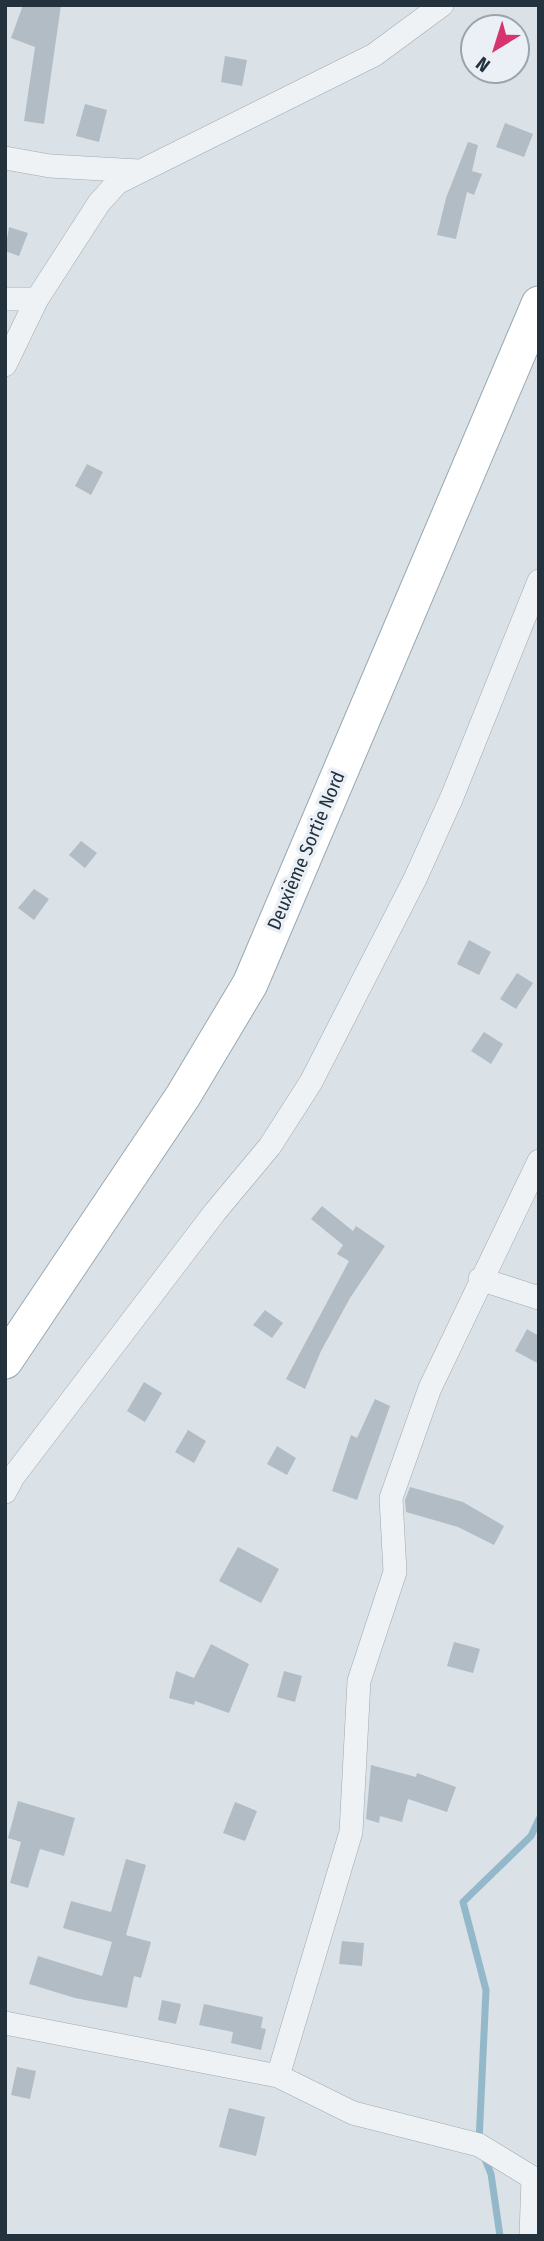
<!DOCTYPE html>
<meta charset="utf-8">
<style>
body{margin:0}
#map{position:relative;width:544px;height:2241px;overflow:hidden;background:#dbe2e7;font-family:"Fira Sans Condensed",sans-serif}
canvas{display:block}
.frame{position:absolute;inset:0;border:7px solid #24323e;pointer-events:none}
.north{position:absolute;left:460px;top:14px;width:70px;height:70px;box-sizing:border-box;background:#eaf0f5;border:2px solid #9ba4ac;border-radius:50%;rotate:218deg;font-size:19px;font-weight:700;line-height:28px;text-align:center;color:#24323e}
.north::after{content:'';display:block;margin:auto;width:24px;height:32px;background:#d7346d;clip-path:polygon(50% 0,100% 100%,50% 72%,0 100%)}
</style>
<div id="map">
<canvas width="544" height="2241"></canvas>
<div class="frame"></div>
<div class="north">N</div>
</div>
<script>
const ctx = document.querySelector('canvas').getContext('2d');
ctx.lineJoin = 'round';
function shape(rows) {
  const path = new Path2D();
  for (const r of rows) {
    path.moveTo(r[0], r[1]);
    for (let i = 2; i < r.length; i += 2) path.lineTo(r[i], r[i + 1]);
  }
  return path;
}
function trace(path, color, width, dash) {
  ctx.strokeStyle = color;
  ctx.lineWidth = width;
  ctx.lineCap = dash ? 'butt' : 'round';
  ctx.setLineDash(dash || []);
  ctx.stroke(path);
}
function paint(path, color) {
  ctx.fillStyle = color;
  ctx.fill(path, 'evenodd');
}
function drawText(font, color, halo, rows, align = 'center') {
  ctx.font = font + ' "Fira Sans Condensed",sans-serif';
  ctx.lineWidth = 7;
  ctx.setLineDash([]);
  ctx.textBaseline = 'middle';
  ctx.strokeStyle = halo;
  ctx.fillStyle = color;
  for (const [text, x, y, turn = 0] of rows) {
    ctx.save();
    ctx.translate(x, y);
    ctx.rotate((+turn || 0) * Math.PI / 180);
    ctx.textAlign = isNaN(turn) ? turn : align;
    if (halo) ctx.strokeText(text, 0, 0);
    ctx.fillText(text, 0, 0);
    ctx.restore();
  }
}
const stream = shape([
 [479,2142,486,1990,463,1902,531,1836,539,1819],
 [483,2154,491,2174,500,2236]
]);
const building = shape([
 [23,5,61,5,44,124,24,121,35,47,11,38],
 [225,56,247,60,242,86,221,82],
 [85,104,107,110,99,142,76,136],
 [505,123,533,134,524,157,496,147],
 [468,142,478,145,472,171,482,174,474,195,467,192,456,239,437,235,446,198],
 [9,227,28,233,19,256,5,251],
 [87,464,103,472,91,495,75,486],
 [81,841,97,853,85,868,69,855],
 [34,889,49,899,34,920,18,908],
 [469,940,491,952,479,975,457,964],
 [517,973,533,983,516,1009,500,999],
 [484,1032,503,1044,491,1064,471,1051],
 [322,1206,353,1231,356,1226,385,1246,350,1298,321,1351,305,1389,286,1379,349,1261,337,1254,343,1245,311,1219],
 [265,1310,283,1323,272,1338,253,1325],
 [527,1329,539,1336,539,1364,515,1351],
 [144,1382,162,1393,145,1422,127,1411],
 [375,1399,390,1406,357,1500,332,1491,351,1435,357,1438],
 [188,1430,206,1441,194,1463,175,1452],
 [277,1446,296,1458,287,1475,267,1464],
 [410,1487,463,1502,504,1526,494,1545,458,1527,406,1512,405,1500],
 [238,1547,279,1569,261,1603,219,1581],
 [454,1642,480,1649,473,1673,447,1666],
 [211,1644,249,1664,229,1713,195,1701,194,1705,169,1698,176,1671,194,1678],
 [284,1671,302,1676,295,1702,277,1697],
 [371,1765,416,1777,417,1773,456,1787,447,1812,408,1799,402,1822,380,1816,379,1823,366,1819],
 [18,1801,75,1818,64,1856,40,1849,28,1888,10,1883,21,1842,8,1838],
 [235,1802,257,1811,245,1841,223,1833],
 [126,1859,146,1865,126,1935,151,1942,141,1978,134,1976,127,2008,75,1998,29,1984,38,1956,102,1976,112,1942,63,1928,71,1901,111,1912],
 [342,1941,364,1943,362,1966,339,1964],
 [162,2000,181,2004,176,2024,158,2020],
 [204,2004,263,2017,261,2028,266,2029,261,2050,231,2043,233,2032,199,2025],
 [17,2067,36,2071,30,2099,11,2095],
 [229,2108,265,2117,256,2156,219,2147]
]);
const street = shape([
 [5,158,50,166,139,171],
 [5,299,37,299],
 [5,365,37,299,99,203,117,183,374,55,442,5],
 [480,1279,539,1298],
 [5,1492,13,1477,215,1212,270,1146,311,1082,415,879,452,797,539,581],
 [5,2023,278,2076],
 [531,2236,533,2178,479,2145,353,2113,278,2076,351,1832,359,1681,395,1572,391,1498,430,1388,539,1161]
]);
const primary = shape([
 [5,1361,183,1096,250,984,539,304]
]);
const streetNames = [
 ["Deuxième Sortie Nord",307,851,-67]
];
trace(stream, '#93b8ca', 7);
paint(building, '#b2bcc4');
trace(street, '#a0aab1', 24);
trace(primary, '#99a9b3', 37);
trace(street, '#eef2f5', 23);
trace(primary, '#fff', 35);
drawText('19px', '#24323e', '#eaf0f5', streetNames);
</script>
